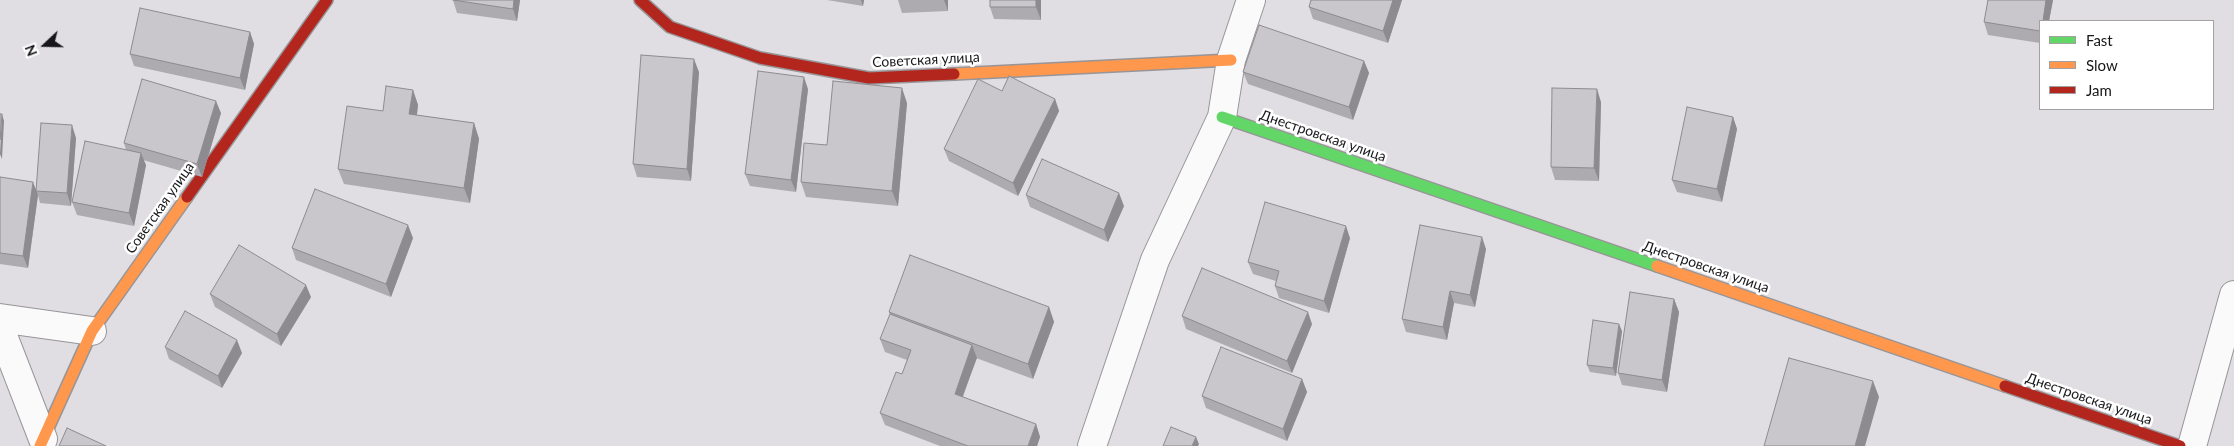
<!DOCTYPE html>
<meta charset="utf-8">
<style>
body{margin:0}
#map{position:relative;width:2234px;height:446px;overflow:hidden;background:#e1dee3;font-family:Lato,sans-serif}
canvas{display:block}
.legend{position:absolute;left:2039px;top:20px;width:175px;height:90px;box-sizing:border-box;background:#fff;border:1px solid #a2a2a3;margin:0;padding:6px 9px;list-style:none;font-size:15px;color:#171619}
.legend li{display:flex;align-items:center;gap:10px;height:25px}
.legend b{width:25px;border:1px solid #a2a2a3}
.north{position:absolute;left:20px;top:20px;width:50px;height:50px;-webkit-text-stroke:4px #fff;paint-order:stroke;rotate:249deg;font-size:14px;font-weight:700;line-height:20px;text-align:center;color:#171619}
.north::after{content:'';display:block;margin:auto;width:18px;height:22px;background:#171619;clip-path:polygon(50% 0,100% 100%,50% 72%,0 100%)}
</style>
<div id="map">
<canvas width="2234" height="446"></canvas>
<ul class="legend">
<li><b style="height:6px;background:#63d668"></b>Fast</li>
<li><b style="height:6px;background:#ff974d"></b>Slow</li>
<li><b style="height:6px;background:#b3261e"></b>Jam</li>
</ul>
<div class="north">N</div>
</div>
<script>
const ctx = document.querySelector('canvas').getContext('2d');
ctx.lineJoin = 'round';
function shape(rows) {
  const path = new Path2D();
  for (const r of rows) {
    path.moveTo(r[0], r[1]);
    for (let i = 2; i < r.length; i += 2) path.lineTo(r[i], r[i + 1]);
  }
  return path;
}
function trace(path, color, width, dash) {
  ctx.strokeStyle = color;
  ctx.lineWidth = width;
  ctx.lineCap = dash ? 'butt' : 'round';
  ctx.setLineDash(dash || []);
  ctx.stroke(path);
}
function paint(path, color) {
  ctx.fillStyle = color;
  ctx.fill(path, 'evenodd');
}
function drawText(font, color, halo, rows, align = 'center') {
  ctx.font = font + ' Lato,sans-serif';
  ctx.lineWidth = 5;
  ctx.setLineDash([]);
  ctx.textBaseline = 'middle';
  ctx.strokeStyle = halo;
  ctx.fillStyle = color;
  for (const [text, x, y, turn = 0] of rows) {
    ctx.save();
    ctx.translate(x, y);
    ctx.rotate((+turn || 0) * Math.PI / 180);
    ctx.textAlign = isNaN(turn) ? turn : align;
    if (halo) ctx.strokeText(text, 0, 0);
    ctx.fillText(text, 0, 0);
    ctx.restore();
  }
}
const street = shape([
 [0,318,92,331],
 [0,328,43,439],
 [1092,446,1155,260,1222,117,1231,60,1251,0],
 [2192,446,2234,295]
]);
const fast = shape([
 [1222,117,1657,266]
]);
const slow = shape([
 [954,74,1231,60],
 [1657,266,2005,386],
 [40,446,92,331,187,197]
]);
const jam = shape([
 [640,0,670,27,760,58,869,78,954,74],
 [187,197,327,0],
 [2005,386,2180,446]
]);
const wall = shape([
 [453,0,520,0,517,21,457,13],
 [827,0,864,0,863,6],
 [898,0,948,0,948,11,902,13],
 [990,0,1041,0,1041,20,994,19,990,7],
 [1311,0,1402,0,1388,43,1313,19,1309,7],
 [1988,0,2053,0,2049,21,2040,21,2040,43,1988,35,1984,22],
 [250,32,254,44,245,90,134,66,130,54],
 [1364,61,1369,73,1353,120,1248,84,1243,72],
 [699,72,691,181,637,177,633,164],
 [808,89,796,192,750,186,745,174],
 [413,90,418,105,417,115,474,123,479,139,470,203,344,184,338,169,383,111],
 [1002,91,1055,99,1059,111,1018,196,949,161,944,149],
 [1601,102,1599,181,1555,180,1551,167],
 [907,103,898,206,806,197,801,182,827,145],
 [221,113,202,177,143,160,146,165,134,226,77,215,72,202,126,150,124,143],
 [1733,117,1737,129,1722,202,1677,192,1672,180],
 [76,138,71,206,40,203,38,195,28,268,0,264,0,177,36,189],
 [1026,195,1124,206,1108,242,1030,207],
 [413,238,391,297,296,260,292,248],
 [1350,238,1329,313,1279,298,1275,286,1276,281,1253,274,1248,262],
 [1486,249,1475,307,1454,303,1447,340,1406,332,1402,319],
 [210,294,311,297,281,346,215,307],
 [1674,299,1679,312,1667,392,1622,385,1618,373],
 [1049,307,1054,322,1033,379,976,358,963,397,1036,424,1040,437,1037,446,940,446,885,425,880,413,902,374,907,360,885,352,880,339,890,314,889,312],
 [1182,316,1312,324,1292,373,1186,329],
 [1622,331,1616,376,1590,372,1587,365],
 [165,347,242,353,222,388,169,359],
 [1302,379,1307,392,1287,441,1206,408,1202,396]
]);
const shadedWall = shape([
 [514,0,520,0,517,21,513,9],
 [861,0,864,0,863,6],
 [944,0,948,0,948,11],
 [1036,0,1041,0,1041,20,1036,7],
 [1393,0,1402,0,1388,43,1383,31],
 [2046,0,2053,0,2049,21,2043,21],
 [250,32,254,44,245,90,240,78],
 [694,59,699,72,691,181,687,169],
 [1364,61,1369,73,1353,120,1349,107],
 [804,77,808,89,796,192,791,180],
 [902,88,907,103,898,206,892,191],
 [1597,89,1601,102,1599,181,1594,168],
 [413,90,418,105,415,129,409,114],
 [1055,99,1059,111,1018,196,1013,183],
 [216,101,221,113,202,177,197,164],
 [2,114,4,121,2,159,0,154],
 [1733,117,1737,129,1722,202,1717,189],
 [474,123,479,139,470,203,464,188],
 [72,125,76,138,71,206,67,193],
 [141,153,146,165,134,226,129,213],
 [33,182,38,195,28,268,23,256],
 [1119,193,1124,206,1108,242,1104,230],
 [408,225,413,238,391,297,386,284],
 [1346,226,1350,238,1329,313,1324,301],
 [1482,237,1486,249,1475,307,1470,295],
 [306,285,311,297,281,346,277,334],
 [1450,291,1454,303,1447,340,1443,327],
 [1674,299,1679,312,1667,392,1662,380],
 [1049,307,1054,322,1033,379,1028,364],
 [1308,312,1312,324,1292,373,1287,361],
 [1619,324,1622,331,1616,376,1613,368],
 [237,340,242,353,222,388,218,376],
 [972,345,977,358,959,406,955,394],
 [1302,379,1307,392,1287,441,1283,429],
 [1873,381,1879,397,1865,446,1855,446],
 [1036,424,1040,437,1037,446,1028,446],
 [1196,437,1199,444,1198,446,1192,446]
]);
const building = shape([
 [453,0,514,0,513,9,453,0],
 [990,0,1036,0,1036,7,990,7,990,0],
 [1311,0,1393,0,1383,31,1309,7,1311,0],
 [1988,0,2046,0,2043,21,2040,21,2040,31,1984,22,1988,0],
 [140,8,250,32,240,78,130,54,140,8],
 [1259,25,1364,61,1349,107,1243,72,1259,25],
 [641,55,694,59,687,169,633,164,641,55],
 [758,71,804,77,791,180,745,174,758,71],
 [1009,76,1055,99,1013,183,944,149,978,79,1002,91,1009,76],
 [142,79,216,101,197,164,124,143,142,79],
 [833,81,902,88,892,191,801,182,804,143,827,145,833,81],
 [386,86,413,90,409,114,474,123,464,188,338,169,347,106,383,111,386,86],
 [1552,88,1597,89,1594,168,1551,167,1552,88],
 [1687,107,1733,117,1717,189,1672,180,1687,107],
 [0,114,2,114,0,140,0,114],
 [41,123,72,125,67,193,36,191,41,123],
 [85,141,141,153,129,213,72,202,85,141],
 [1042,159,1119,193,1104,230,1026,195,1042,159],
 [0,177,33,182,23,256,0,253,0,177],
 [315,189,408,225,386,284,292,248,315,189],
 [1265,202,1346,226,1324,301,1275,286,1279,271,1248,262,1265,202],
 [1420,225,1482,237,1470,295,1450,291,1443,327,1402,319,1420,225],
 [239,245,306,285,277,334,210,294,239,245],
 [910,255,1049,307,1028,364,889,312,910,255],
 [1202,268,1308,312,1287,361,1182,316,1202,268],
 [1630,292,1674,299,1662,380,1618,373,1630,292],
 [185,311,237,340,218,376,165,347,185,311],
 [890,314,972,345,955,394,1036,424,1028,446,968,446,880,413,896,372,902,374,911,350,880,339,890,314],
 [1593,320,1619,324,1613,368,1587,365,1593,320],
 [1221,347,1302,379,1283,429,1202,396,1221,347],
 [1789,358,1873,381,1855,446,1764,446,1789,358],
 [1171,427,1196,437,1192,446,1163,446,1171,427],
 [67,428,106,446,59,446,67,428]
]);
const streetNames = [
 ["Советская улица",926,60,-3],
 ["Днестровская улица",1323,136,19],
 ["Советская улица",160,208,-55],
 ["Днестровская улица",1706,267,19],
 ["Днестровская улица",2089,399,19]
];
trace(street, '#979598', 30);
trace(fast, '#979598', 14);
trace(slow, '#979598', 14);
trace(jam, '#979598', 14);
trace(street, '#fafafb', 28);
trace(fast, '#63d668', 11);
trace(slow, '#ff974d', 11);
trace(jam, '#b3261e', 11);
paint(wall, '#adabaf');
paint(shadedWall, '#8d8b8f');
paint(building, '#c9c7cc');
trace(building, '#8d8b8f', 1);
drawText('14px', '#171619', '#fff', streetNames);
</script>
